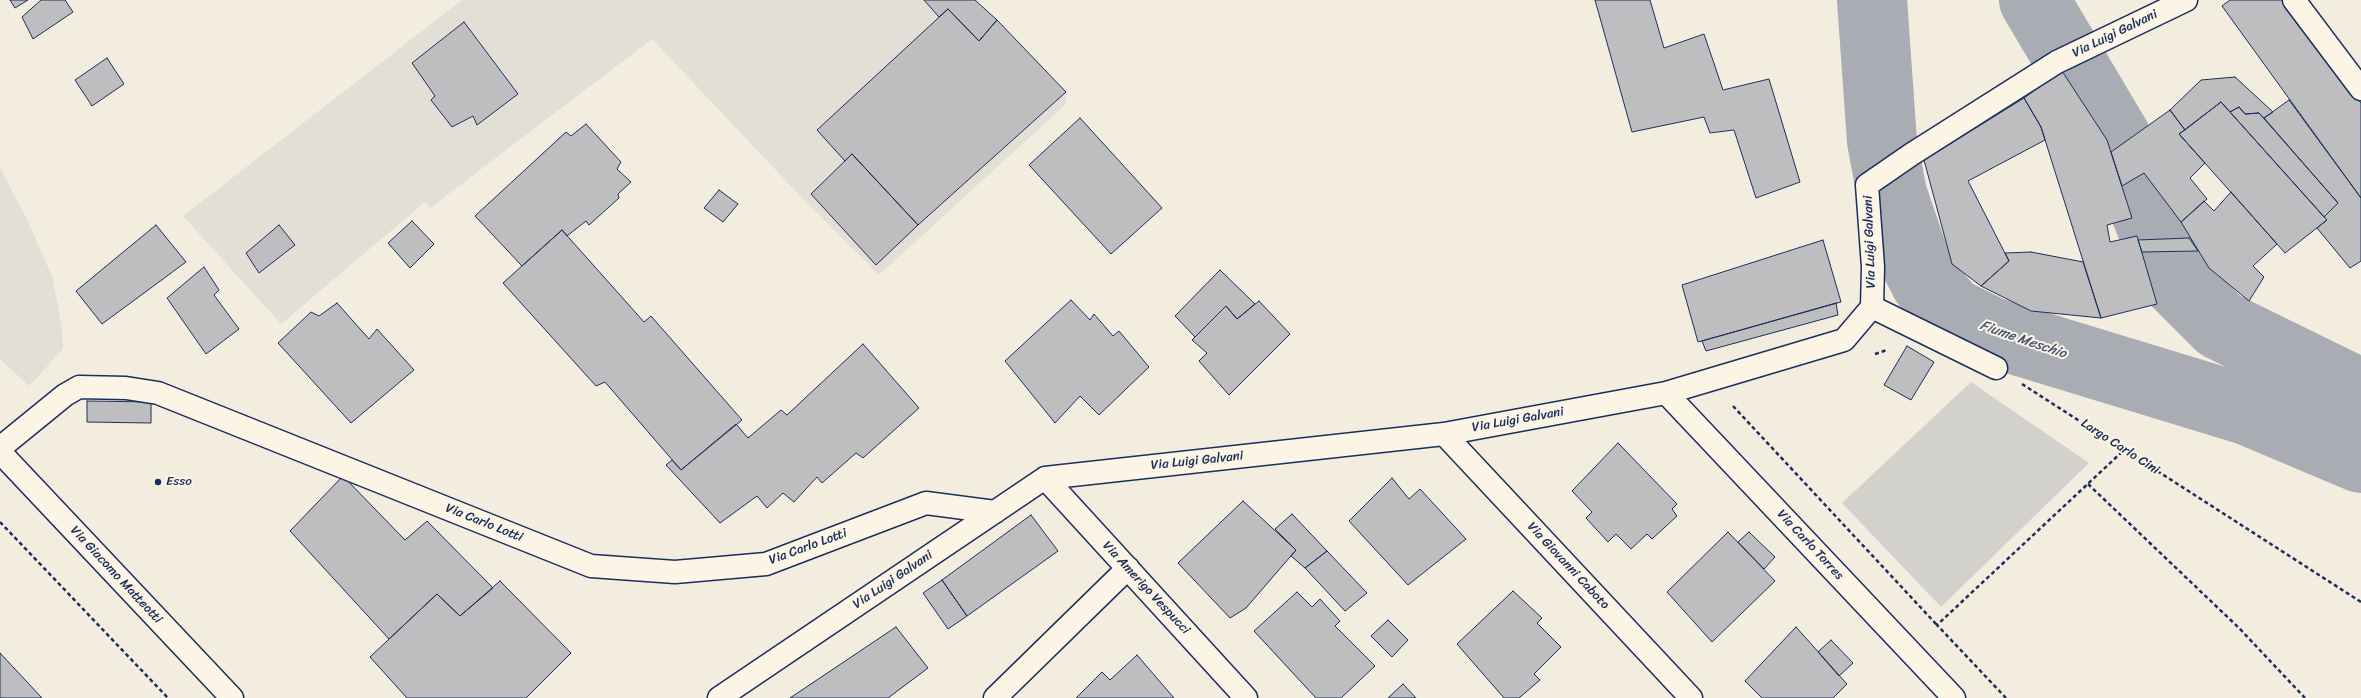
<!DOCTYPE html>
<style>
body{margin:0}
canvas{display:block;background:#f3ede0}
</style>
<canvas width="2361" height="698"></canvas>
<script>
const ctx = document.querySelector('canvas').getContext('2d');
ctx.lineJoin = 'round';
function paint(path, color) {
  ctx.fillStyle = color;
  ctx.fill(path, 'evenodd');
}
function shape(rows) {
  const path = new Path2D();
  for (const r of rows) {
    path.moveTo(r[0], r[1]);
    for (let i = 2; i < r.length; i += 2) path.lineTo(r[i], r[i + 1]);
  }
  return path;
}
function trace(path, color, width, dash) {
  ctx.strokeStyle = color;
  ctx.lineWidth = width;
  ctx.lineCap = dash ? 'butt' : 'round';
  ctx.setLineDash(dash || []);
  ctx.stroke(path);
}
function drawText(font, color, halo, rows, align = 'center') {
  ctx.font = font + ' Sriracha,sans-serif';
  ctx.lineWidth = 4;
  ctx.setLineDash([]);
  ctx.textBaseline = 'middle';
  ctx.strokeStyle = halo;
  ctx.fillStyle = color;
  for (const [text, x, y, turn = 0] of rows) {
    ctx.save();
    ctx.translate(x, y);
    ctx.rotate((+turn || 0) * Math.PI / 180);
    ctx.textAlign = isNaN(turn) ? turn : align;
    if (halo) ctx.strokeText(text, 0, 0);
    ctx.fillText(text, 0, 0);
    ctx.restore();
  }
}
const built = shape([
 [462,0,975,0,997,20,1066,92,1066,104,879,275,803,199,652,39,430,208,425,202,281,324,183,216],
 [0,168,27,219,53,279,62,329,63,349,29,386,0,359]
]);
const green = shape([
 [1971,382,2089,463,1941,607,1842,503]
]);
const river = shape([
 [1872,0,1882,141,1892,194,1916,264,1926,283,1951,312,1991,332,2247,410,2361,458],
 [2034,0,2116,138,2172,277,2220,325,2361,394]
]);
const building = shape([
 [10,0,28,0,15,8,10,0],
 [41,0,65,0,73,12,33,39,22,17,41,0],
 [924,0,975,0,997,20,979,41,948,9,939,17,924,0],
 [1595,0,1650,0,1664,48,1704,34,1723,90,1769,79,1800,182,1756,198,1734,130,1710,133,1704,117,1632,132,1595,0],
 [2230,0,2284,0,2361,103,2361,198,2222,6,2230,0],
 [948,9,979,41,997,20,1066,92,918,225,852,154,845,161,817,130,948,9],
 [464,22,518,94,477,125,473,116,452,127,431,100,435,96,412,63,464,22],
 [107,58,124,84,92,106,75,80,107,58],
 [2062,71,2107,140,2132,218,2107,225,2110,242,2137,236,2157,304,2101,318,2041,127,2024,98,2062,71],
 [2235,77,2273,112,2264,118,2259,113,2245,114,2239,107,2230,112,2221,102,2185,130,2170,110,2201,80,2235,77],
 [2024,98,2041,127,2045,140,1968,181,2009,261,1981,286,1952,264,1924,160,2024,98],
 [2289,100,2361,198,2361,261,2350,268,2317,228,2327,220,2324,217,2338,203,2264,118,2289,100],
 [2221,102,2327,220,2285,253,2179,134,2221,102],
 [2239,107,2245,114,2259,113,2338,203,2324,217,2230,112,2239,107],
 [2170,110,2185,130,2179,134,2205,163,2190,178,2207,199,2181,222,2144,173,2122,186,2111,152,2170,110],
 [1080,118,1162,208,1111,254,1029,165,1080,118],
 [586,124,621,162,617,169,631,182,618,194,619,198,589,225,586,221,567,236,562,230,522,266,475,216,566,132,571,136,586,124],
 [852,154,918,225,876,265,811,194,852,154],
 [719,190,738,204,723,222,704,208,719,190],
 [2231,192,2277,244,2253,266,2264,277,2249,301,2209,268,2181,222,2204,201,2214,211,2231,192],
 [412,221,434,244,410,268,388,243,412,221],
 [156,225,186,262,102,324,76,291,156,225],
 [279,225,295,245,259,273,246,253,279,225],
 [562,230,644,322,651,316,742,420,681,470,605,382,596,386,503,283,562,230],
 [2189,238,2198,251,2142,252,2138,240,2189,238],
 [1823,240,1841,302,1698,342,1682,285,1823,240],
 [2031,252,2083,262,2101,318,2031,311,1981,286,2009,261,2005,253,2031,252],
 [204,267,219,290,214,295,239,329,206,354,167,298,204,267],
 [1220,270,1255,304,1237,319,1226,306,1195,337,1175,316,1220,270],
 [1071,300,1090,320,1094,314,1113,336,1119,331,1149,367,1099,415,1080,396,1055,423,1005,361,1071,300],
 [1259,301,1290,334,1229,395,1199,361,1207,353,1192,340,1226,306,1237,319,1259,301],
 [337,303,369,339,377,329,414,370,351,423,278,343,311,312,319,316,337,303],
 [1836,303,1838,315,1706,351,1702,341,1836,303],
 [863,344,919,408,863,458,856,453,822,483,817,477,794,502,783,493,767,508,757,496,720,523,666,465,672,460,681,470,736,424,748,438,781,410,787,415,863,344],
 [1907,346,1934,362,1911,400,1884,385,1907,346],
 [87,401,151,402,151,423,87,422,87,401],
 [1618,443,1677,504,1672,509,1677,516,1652,539,1647,534,1631,549,1616,534,1608,542,1586,518,1592,512,1572,491,1618,443],
 [343,476,405,540,427,521,493,588,460,616,437,594,389,639,290,531,343,476],
 [1392,478,1409,499,1420,489,1466,539,1408,585,1349,521,1392,478],
 [1243,501,1296,550,1246,608,1230,618,1178,563,1243,501],
 [1292,514,1327,551,1305,568,1291,556,1296,550,1275,529,1292,514],
 [1031,515,1058,551,967,616,942,580,1031,515],
 [1728,532,1775,581,1712,642,1667,592,1728,532],
 [1749,532,1775,557,1764,569,1738,542,1749,532],
 [1327,551,1367,593,1345,611,1305,568,1327,551],
 [942,580,967,616,948,629,923,593,942,580],
 [500,581,571,653,526,698,407,698,370,657,437,594,460,616,500,581],
 [1513,591,1542,618,1537,623,1561,647,1534,674,1540,680,1519,698,1504,698,1457,644,1513,591],
 [1297,592,1312,607,1320,599,1340,621,1335,626,1375,666,1341,698,1316,698,1254,631,1297,592],
 [1388,620,1408,640,1392,657,1371,636,1388,620],
 [896,627,928,668,888,698,790,698,896,627],
 [1796,627,1847,684,1833,698,1762,698,1745,681,1796,627],
 [1831,640,1853,663,1839,676,1818,652,1831,640],
 [0,653,42,698,0,698,0,653],
 [1137,655,1174,698,1076,698,1102,672,1110,680,1137,655],
 [1403,684,1416,698,1388,698,1403,684]
]);
const path = shape([
 [1875,354,1887,350],
 [2022,384,2361,602],
 [1733,406,1937,625],
 [2088,484,2239,628,2305,698],
 [0,522,168,698],
 [2006,698,1937,625,2124,450]
]);
const lane = shape([
 [1872,307,1996,368]
]);
const street = shape([
 [2294,0,2361,89],
 [1666,393,1954,698],
 [1444,434,1691,698],
 [0,448,65,395,79,387,126,388,158,393,591,566,675,572,766,564,926,503,995,512],
 [1045,478,1246,698],
 [719,698,1045,478,1444,434,1666,393,1844,340,1872,307,1873,267,1867,185,1912,154,2057,62,2186,0],
 [995,698,1128,568]
]);
const primary = shape([
 [0,452,232,698]
]);
const markers = [
 [158,482,4,"#1b2f5e"]
];
const streetNames = [
 ["Via Luigi Galvani",2115,34,-26],
 ["Via Luigi Galvani",1870,242,-92],
 ["Via Luigi Galvani",1518,420,-10],
 ["Largo Carlo Cini",2120,447,33],
 ["Via Luigi Galvani",1197,461,-6],
 ["Via Carlo Lotti",484,523,22],
 ["Via Carlo Torres",1810,545,47],
 ["Via Carlo Lotti",808,547,-20],
 ["Via Giovanni Caboto",1568,566,47],
 ["Via Giacomo Matteotti",116,575,47],
 ["Via Luigi Galvani",893,580,-34],
 ["Via Amerigo Vespucci",1146,588,47]
];
const poiNames = [
 ["Esso",166,482]
];
const waterNames = [
 ["Fiume Meschio",2023,340,19]
];
paint(built, '#e3dfd6');
paint(green, '#d3d1cc');
trace(river, '#a9acb3', 70);
paint(building, '#bebec0');
trace(building, '#1b2f5e', 1);
trace(lane, '#1b2f5e', 25);
trace(street, '#1b2f5e', 25);
trace(primary, '#1b2f5e', 25);
trace(path, '#1b2f5e', 2.5, [4, 3]);
trace(lane, '#fcf5e5', 22);
trace(street, '#fcf5e5', 22);
trace(primary, '#fcf5e5', 22);
for (const [x, y, r, color] of markers) {
  const dot = new Path2D();
  dot.arc(x, y, r, 0, 2 * Math.PI);
  ctx.fillStyle = color;
  ctx.fill(dot);
  trace(dot, '#fcf5e5', 1.5);
}
drawText('13px', '#1b2f5e', '#fcf5e5', streetNames);
drawText('13px', '#1b2f5e', '#fcf5e5', poiNames, 'left');
drawText('italic 14px', '#465478', '#fcf5e5', waterNames);
</script>
